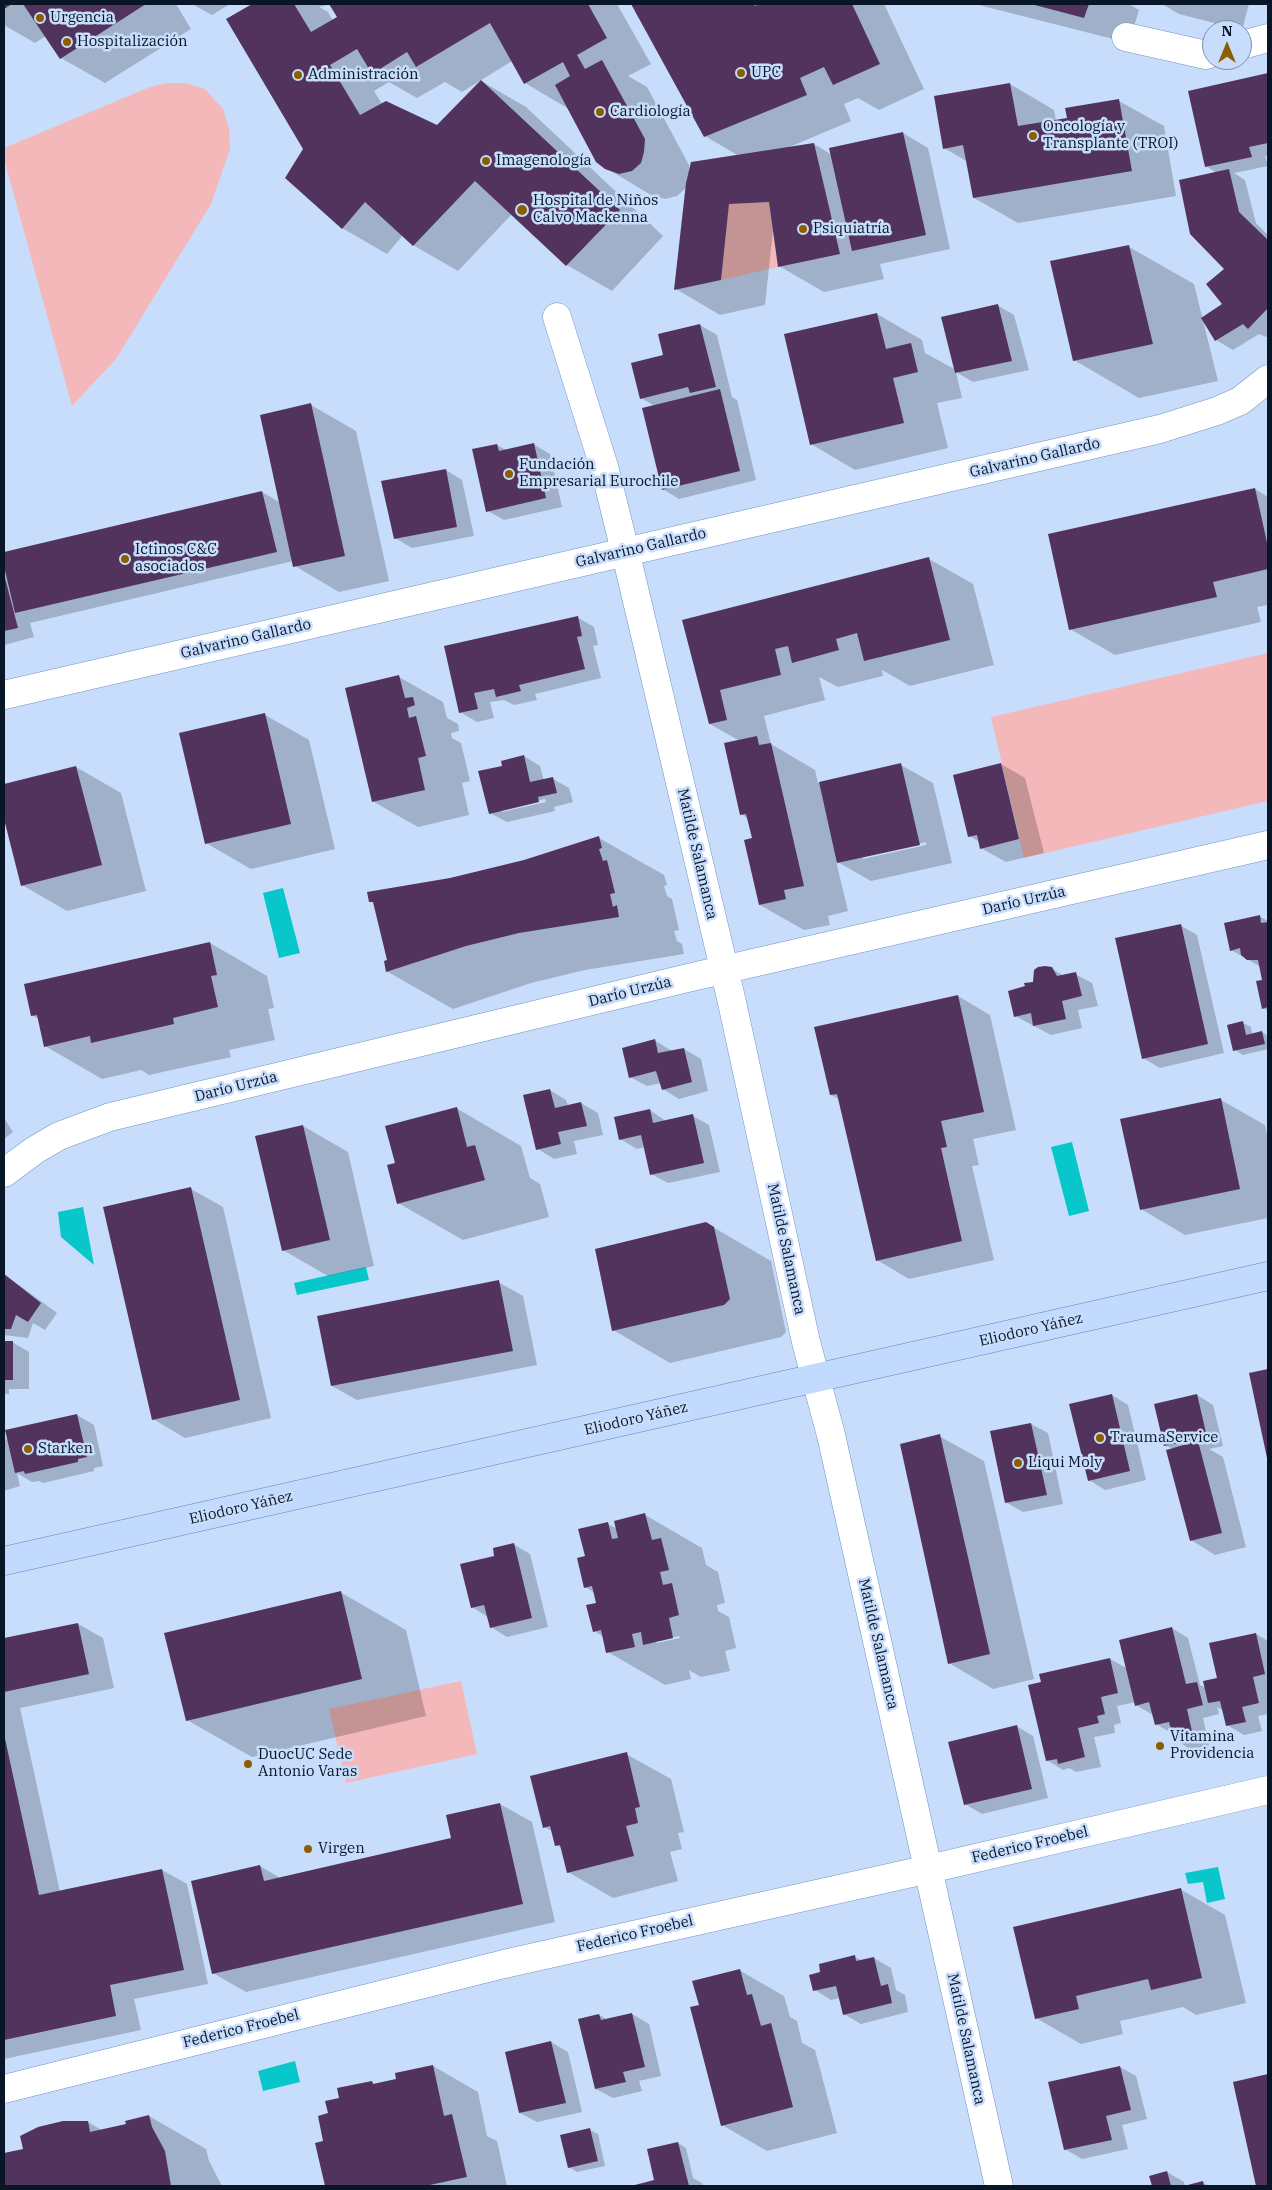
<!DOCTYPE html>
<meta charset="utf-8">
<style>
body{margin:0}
#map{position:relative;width:1272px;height:2190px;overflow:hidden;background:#c7ddfb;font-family:"IBM Plex Serif",serif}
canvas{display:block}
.frame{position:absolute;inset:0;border:5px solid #091627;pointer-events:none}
.north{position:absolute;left:1202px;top:20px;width:50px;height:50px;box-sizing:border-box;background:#c7ddfb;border:1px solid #7b8da6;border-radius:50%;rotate:0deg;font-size:14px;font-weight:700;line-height:20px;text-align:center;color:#091627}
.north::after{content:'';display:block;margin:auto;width:18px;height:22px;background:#8a5e01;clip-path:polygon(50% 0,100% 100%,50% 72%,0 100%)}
</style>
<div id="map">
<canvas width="1272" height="2190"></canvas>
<div class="frame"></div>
<div class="north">N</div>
</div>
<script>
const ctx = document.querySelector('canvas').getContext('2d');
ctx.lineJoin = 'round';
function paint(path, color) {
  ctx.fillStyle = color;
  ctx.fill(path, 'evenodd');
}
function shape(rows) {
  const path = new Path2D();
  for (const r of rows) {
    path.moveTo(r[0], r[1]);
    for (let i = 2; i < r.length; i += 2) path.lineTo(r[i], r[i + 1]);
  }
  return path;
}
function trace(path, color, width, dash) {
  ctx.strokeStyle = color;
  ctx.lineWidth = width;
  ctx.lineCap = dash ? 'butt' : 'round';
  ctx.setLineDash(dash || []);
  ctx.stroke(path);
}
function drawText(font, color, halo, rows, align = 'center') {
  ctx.font = font + ' "IBM Plex Serif",serif';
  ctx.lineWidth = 5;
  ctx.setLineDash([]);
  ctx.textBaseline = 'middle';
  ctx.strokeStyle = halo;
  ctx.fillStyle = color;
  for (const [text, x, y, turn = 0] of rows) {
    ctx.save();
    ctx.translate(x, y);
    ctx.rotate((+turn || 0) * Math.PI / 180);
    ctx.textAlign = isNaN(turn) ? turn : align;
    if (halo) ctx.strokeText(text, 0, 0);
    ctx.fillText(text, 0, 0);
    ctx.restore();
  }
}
const green = shape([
 [167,83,186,83,205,89,223,109,229,128,230,149,211,204,116,359,72,406,4,159,4,148,150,87],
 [769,202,778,267,721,280,729,204],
 [1268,653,1268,801,1024,858,991,717],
 [461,1681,477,1754,346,1783,329,1709]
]);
const water = shape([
 [283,888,300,953,279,958,263,893],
 [1072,1142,1089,1211,1069,1216,1051,1147],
 [83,1207,94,1265,61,1237,58,1212],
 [366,1267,369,1280,297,1295,294,1283],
 [1218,1867,1225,1899,1207,1903,1203,1882,1188,1884,1185,1873],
 [295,2061,300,2082,263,2091,258,2071]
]);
const shadow = shape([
 [4,4,176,4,191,29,105,83,61,58,46,36,35,43,4,25],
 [192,4,230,4,212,15],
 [254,4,617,4,651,64,628,76,647,87,689,165,689,171,739,156,705,136,632,4,884,4,924,89,879,110,858,98,844,104,851,121,787,148,814,144,832,155,903,133,928,148,950,249,880,264,884,279,824,292,779,266,773,230,765,305,720,315,676,289,687,187,677,196,665,199,651,195,606,168,569,109,525,83,512,61,462,92,445,82,417,98,389,82,374,91,382,104,438,127,481,81,526,107,663,236,612,291,567,265,512,214,458,271,413,245,403,235,387,254,342,228,305,149,227,19],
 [331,4,339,17,333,21,328,12,319,7],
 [975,4,1129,4,1139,10,1129,43],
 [1162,4,1249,4,1242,30,1179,14],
 [1268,75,1268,156,1265,156,1268,166,1234,173,1245,180,1256,223,1268,235,1268,335,1266,337,1259,334,1233,350,1216,340,1224,305,1225,269,1217,173,1206,166,1189,92],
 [1010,84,1054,110,1056,121,1068,119,1119,101,1164,126,1176,196,1018,223,974,198,968,162,944,148],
 [1129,247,1194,284,1218,381,1139,398,1074,360],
 [997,305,1014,315,1029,370,973,382,956,372,962,398,937,403,948,448,855,470,811,444,785,335,877,314,922,340,925,353,956,370],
 [700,325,717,335,732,397,737,400,756,480,679,499,663,489,655,406,641,398,665,356],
 [311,405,356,431,389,581,339,592,295,566,293,561,30,623,34,637,4,645,4,553,262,492,281,503],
 [533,444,550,454,562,507,504,520,488,511,497,445,506,450],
 [446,470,462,480,474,536,412,548,395,538],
 [1255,489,1268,497,1268,605,1257,607,1261,622,1115,655,1070,629],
 [929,559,973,584,994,665,910,686,882,670,883,676,838,687,819,677,825,700,764,716,771,744,815,770,818,783,901,765,933,783,952,863,871,881,836,861,848,911,828,916,830,925,804,930,760,905,753,839,749,819,741,814,740,741,710,724,684,621],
 [926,842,926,845,863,859,863,856],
 [577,617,594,627,598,645,593,646,601,678,535,694,537,700,514,705,504,700,490,702,494,718,477,722,460,712,446,647],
 [399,677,443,702,447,718,458,724,459,731,451,733,452,738,461,743,470,781,462,783,469,815,418,827,374,802],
 [265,715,309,740,335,849,251,869,206,843],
 [524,756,540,766,544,781,553,779,569,788,573,802,554,807,555,811,507,822,490,813,504,767],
 [545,799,546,802,502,812,502,809],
 [1001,764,1025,778,1044,853,1006,862,981,848,980,842,969,836],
 [76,767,121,793,146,891,67,911,22,885,4,813,4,785],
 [599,838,664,875,667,885,664,886,667,896,672,899,679,930,674,931,677,941,682,944,684,954,585,970,531,983,453,1009,388,972,385,962,389,961,375,904,370,901,450,879,524,862],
 [1259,916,1268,921,1268,1011,1263,1008,1264,981,1261,967,1231,950],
 [1180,925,1197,935,1224,1053,1160,1068,1143,1058],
 [210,943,267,976,274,1008,268,1009,275,1040,229,1050,231,1057,149,1075,141,1070,102,1079,45,1046,39,1019,32,1015],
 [1051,968,1064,976,1075,974,1092,983,1098,1006,1078,1010,1082,1028,1051,1035,1015,1016,1035,983],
 [958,996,990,1015,1016,1130,973,1139,979,1165,972,1166,994,1260,909,1279,877,1260,839,1099,831,1095],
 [1243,1023,1251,1027,1252,1034,1262,1032,1268,1036,1268,1049,1243,1055,1235,1050],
 [654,1040,672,1051,684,1049,701,1059,708,1091,679,1099,663,1089,661,1083,647,1086,630,1077],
 [550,1090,566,1100,568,1106,581,1103,598,1113,603,1135,574,1141,577,1154,554,1159,538,1149],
 [1221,1100,1265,1125,1268,1140,1268,1218,1185,1235,1141,1209],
 [456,1108,521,1146,530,1178,540,1184,549,1217,463,1240,398,1203,396,1164],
 [650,1110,667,1122,693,1116,709,1125,720,1172,668,1183,651,1174,645,1147,637,1149,620,1139],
 [4,1118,13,1132,4,1139],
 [303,1126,348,1152,374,1266,328,1276,283,1250],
 [191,1189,223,1207,271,1418,185,1438,153,1419],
 [706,1223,771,1261,786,1332,781,1337,670,1363,613,1330],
 [4,1274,57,1313,45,1330,33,1323,28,1338,4,1335],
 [498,1282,523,1296,537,1365,357,1400,332,1386],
 [4,1342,12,1342,29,1352,29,1389,9,1389,9,1394,4,1394],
 [1268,1370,1268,1456,1250,1374],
 [1112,1395,1128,1405,1146,1480,1105,1490,1089,1480],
 [1197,1395,1213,1405,1223,1446,1209,1449,1223,1457,1246,1547,1215,1555,1191,1540,1173,1449,1165,1445],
 [77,1415,94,1425,103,1466,94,1468,94,1471,43,1483,39,1481,32,1482,17,1473,20,1486,4,1491,4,1438,9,1441],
 [1031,1424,1048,1433,1063,1504,1023,1512,1007,1503],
 [939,1436,984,1461,1034,1679,993,1689,949,1663],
 [645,1515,702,1548,706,1565,718,1572,725,1603,717,1605,718,1611,729,1617,736,1648,725,1651,730,1671,701,1677,689,1670,691,1679,665,1685,608,1652,604,1637,594,1631,597,1604,595,1593,585,1587,586,1557,608,1524,617,1529],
 [679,1636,680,1638,657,1643,655,1641],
 [513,1544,530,1554,548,1627,507,1637,491,1627,488,1617,472,1607,496,1557],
 [340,1592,406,1630,426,1716,252,1757,187,1720],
 [78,1624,103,1638,114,1688,20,1708,60,1892,162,1870,187,1884,208,1984,134,1999,141,2030,4,2059,4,1640],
 [1172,1628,1188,1638,1200,1685,1206,1688,1218,1679,1256,1634,1268,1641,1268,1714,1258,1716,1262,1731,1244,1735,1227,1725,1224,1711,1217,1707,1219,1714,1203,1718,1209,1745,1192,1750,1175,1740,1173,1734,1156,1724,1153,1715,1136,1705,1136,1702,1117,1706,1121,1723,1114,1725,1115,1733,1094,1737,1101,1767,1076,1772,1069,1768,1063,1770,1047,1760,1110,1659,1128,1669],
 [1016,1726,1033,1736,1048,1798,982,1814,965,1804],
 [626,1754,671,1779,684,1832,678,1833,682,1849,670,1852,678,1881,613,1898,568,1872,563,1849,556,1845,553,1832,545,1827],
 [500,1804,532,1822,555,1922,246,1992,213,1973,260,1866,280,1878,453,1839],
 [1180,1889,1225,1915,1246,2003,1196,2015,1183,2007,1120,2021,1123,2034,1081,2044,1036,2018],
 [855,1957,863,1961,874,1958,891,1968,896,1990,905,1995,908,2012,861,2024,844,2014,840,1998,831,2000,815,1990,822,1973],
 [739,1970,784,1996,790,2017,797,2021,802,2043,815,2050,837,2133,767,2151,722,2125,700,2006],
 [632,2014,649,2024,661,2076,639,2081,642,2091,613,2098,596,2089,599,2015,608,2020],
 [551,2042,568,2052,582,2112,537,2122,520,2113],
 [433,2066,478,2092,487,2136,497,2141,507,2186,326,2186,316,2144,325,2142,329,2114,341,2099,372,2082,376,2085,398,2080],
 [1120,2067,1136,2076,1147,2119,1122,2125,1128,2149,1082,2159,1065,2149],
 [1268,2076,1268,2186,1257,2186,1235,2083],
 [149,2116,206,2149,209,2161,222,2186,4,2186,4,2154,24,2150,88,2122,103,2131,128,2125],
 [590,2130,598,2134,605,2166,577,2172,569,2167],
 [678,2143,686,2148,693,2178,702,2183,703,2186,633,2186,656,2181],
 [1167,2172,1184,2182,1185,2186,1153,2186,1150,2177],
 [1202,2182,1209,2186,1186,2186]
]);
const building = shape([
 [4,4,12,4,4,9],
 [23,4,146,4,60,59],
 [252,4,294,4,311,32,337,17,329,4,588,4,607,38,577,55,585,69,602,60,645,139,644,152,641,163,632,171,619,174,605,169,596,162,555,85,570,76,563,62,524,84,490,23,416,67,407,52,372,74,357,49,330,65,360,115,386,101,437,125,481,80,620,210,566,266,475,181,413,246,365,202,342,229,285,178,303,149,226,19],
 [631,4,754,4,755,6,759,4,852,4,880,64,833,85,824,67,800,78,807,95,704,137],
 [1031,4,1089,4,1084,18],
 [1268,73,1268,143,1249,147,1252,157,1205,167,1188,91],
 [1010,83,1018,126,1067,118,1065,108,1119,99,1132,171,973,198,963,145,943,149,934,96],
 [903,132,926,235,852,251,829,148],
 [814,143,840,254,778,267,769,202,729,204,721,280,674,290,686,183,691,162],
 [1229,169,1239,212,1268,240,1268,308,1248,329,1243,324,1215,341,1201,318,1222,304,1206,284,1224,269,1190,234,1179,180],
 [1129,245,1153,344,1073,361,1050,261],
 [998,304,1012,361,955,373,941,317],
 [877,313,886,349,911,343,918,372,893,378,904,423,810,445,784,334],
 [700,324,716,387,690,393,688,387,640,399,631,363,663,355,658,334],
 [720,389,740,471,662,490,642,408],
 [311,403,345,556,293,567,260,415],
 [534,443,546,498,486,512,472,449,497,444,499,451],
 [446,469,457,527,394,539,381,481],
 [1255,488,1268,547,1268,569,1213,582,1217,597,1069,630,1048,534],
 [262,491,277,552,15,613,4,566,4,552],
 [929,557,950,640,864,661,857,633,836,639,839,650,792,663,788,646,775,649,781,675,720,690,727,720,709,724,682,620],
 [4,574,18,628,4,631],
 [578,616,582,636,577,637,585,669,519,685,521,691,496,697,494,689,474,693,478,709,459,713,444,646],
 [399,675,405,698,413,697,415,705,407,708,409,718,416,716,426,756,418,758,425,790,372,802,345,688],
 [265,713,291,824,205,844,179,733],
 [757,736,759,745,771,743,804,886,784,890,786,899,759,905,744,840,752,838,746,814,740,815,724,743],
 [524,755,530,782,553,777,557,793,538,797,539,802,489,814,478,771,502,766,501,761],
 [901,763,920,845,837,863,819,782],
 [1001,763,1019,839,980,849,977,835,968,837,953,775],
 [76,766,102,865,21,886,4,819,4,784],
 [599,836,602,848,599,849,603,861,607,860,615,893,610,894,613,907,617,905,619,917,519,933,466,946,386,972,384,961,387,960,373,902,369,902,367,892,450,878,524,860],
 [1260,915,1261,923,1268,922,1268,1007,1262,1009,1256,981,1262,980,1258,960,1247,960,1241,955,1240,948,1230,951,1224,923],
 [1181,924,1208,1044,1142,1059,1115,938],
 [210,942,217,975,211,976,218,1007,173,1018,174,1024,91,1043,90,1036,44,1047,37,1015,31,1016,24,984],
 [1045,966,1052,967,1057,976,1076,972,1082,996,1062,1001,1066,1019,1033,1026,1031,1013,1014,1017,1008,991,1025,986,1024,983,1033,982,1034,970,1038,967],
 [958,995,984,1112,941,1121,947,1147,941,1148,962,1241,876,1261,837,1094,830,1095,814,1027],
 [1243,1021,1246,1035,1262,1031,1265,1044,1233,1051,1227,1025],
 [655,1039,658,1053,684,1048,692,1082,662,1090,656,1071,629,1078,622,1048],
 [550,1089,555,1108,581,1102,587,1126,558,1132,561,1144,536,1150,523,1095],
 [1221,1098,1240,1189,1140,1210,1120,1119],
 [457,1107,467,1147,475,1145,485,1180,397,1204,387,1165,395,1163,385,1126],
 [650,1109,653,1123,693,1114,704,1163,650,1175,641,1135,619,1140,614,1117],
 [303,1125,330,1240,282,1251,255,1136],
 [191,1187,240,1400,152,1420,103,1207],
 [706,1222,714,1227,730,1299,724,1305,612,1331,595,1249],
 [4,1274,41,1303,28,1322,16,1315,11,1329,4,1329],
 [499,1280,513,1351,331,1386,317,1316],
 [4,1341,13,1341,13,1380,4,1380],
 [1268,1369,1268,1458,1267,1458,1249,1373],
 [1112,1394,1130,1471,1088,1481,1069,1404],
 [1197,1394,1207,1437,1164,1446,1154,1404],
 [77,1414,87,1457,78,1459,78,1462,25,1474,24,1471,15,1473,5,1430],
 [1031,1423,1047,1495,1005,1503,990,1431],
 [940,1434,990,1654,948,1664,900,1444],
 [1198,1441,1222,1533,1190,1541,1166,1450],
 [645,1513,652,1540,661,1538,669,1570,660,1572,663,1585,672,1583,679,1615,669,1618,673,1638,643,1645,641,1632,632,1634,635,1647,606,1653,601,1630,593,1632,586,1605,596,1603,592,1586,584,1588,577,1558,585,1556,578,1529,608,1522,612,1539,618,1538,614,1521],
 [514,1543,532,1618,490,1628,484,1605,471,1608,460,1564,494,1556,493,1548],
 [341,1591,362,1679,186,1721,164,1633],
 [78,1623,89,1674,4,1692,4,1638],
 [1172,1627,1186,1684,1197,1682,1203,1705,1187,1709,1193,1736,1174,1741,1169,1722,1155,1725,1149,1702,1135,1706,1119,1640],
 [1256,1633,1265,1674,1253,1677,1259,1703,1242,1707,1246,1722,1226,1726,1220,1701,1208,1703,1203,1681,1217,1678,1209,1643],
 [1110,1658,1118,1693,1101,1697,1105,1714,1097,1716,1099,1723,1078,1728,1085,1757,1058,1764,1057,1759,1046,1761,1028,1685,1041,1682,1039,1674],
 [1017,1725,1032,1789,964,1805,948,1742],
 [4,1734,39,1895,162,1869,184,1970,110,1985,116,2016,4,2040],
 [627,1752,640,1807,635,1808,638,1823,626,1826,634,1856,567,1873,560,1845,555,1846,550,1826,543,1828,530,1776],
 [500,1803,523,1904,212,1974,191,1881,260,1865,264,1881,451,1838,446,1815],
 [1181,1888,1202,1978,1151,1990,1148,1979,1076,1996,1079,2009,1035,2019,1013,1927],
 [855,1955,856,1961,874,1957,881,1986,888,1984,892,2003,843,2015,836,1986,813,1991,809,1975,820,1972,819,1964],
 [740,1969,747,1995,752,1994,761,2026,771,2023,793,2107,721,2126,690,2007,699,2005,692,1981],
 [632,2013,645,2067,623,2072,626,2082,595,2089,578,2019,599,2014,601,2020],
 [551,2041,566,2103,519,2113,505,2052],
 [433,2065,444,2116,452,2114,467,2177,425,2186,325,2186,315,2143,323,2141,318,2116,328,2113,325,2101,339,2098,337,2088,372,2081,373,2084,396,2079,395,2073],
 [1120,2066,1131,2110,1106,2116,1112,2140,1064,2150,1048,2082],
 [1268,2074,1268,2186,1256,2186,1233,2082],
 [149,2115,152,2127,165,2151,171,2186,4,2186,4,2153,23,2149,20,2136,38,2127,63,2121,88,2121,90,2132,126,2124,125,2121],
 [590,2128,598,2161,568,2168,560,2135],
 [678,2142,689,2186,631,2186,654,2180,647,2149],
 [1167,2171,1171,2186,1152,2186,1149,2176],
 [1203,2181,1204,2186,1184,2186]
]);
const street = shape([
 [1126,37,1206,55,1212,53],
 [1242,45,1268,38],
 [557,317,605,470,629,567,731,998,806,1342,831,1435,999,2186],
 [4,695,1160,429,1217,411,1240,401,1268,379],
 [4,1173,35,1150,59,1136,110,1117,692,977,1268,845],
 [4,2089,504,1964,929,1869,1268,1790]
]);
const primary = shape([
 [4,1561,1268,1276]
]);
const markers = [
 [40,18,5,"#8a5e01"],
 [67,42,5,"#8a5e01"],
 [741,73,5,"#8a5e01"],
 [298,75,5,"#8a5e01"],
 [600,112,5,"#8a5e01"],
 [1033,136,5,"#8a5e01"],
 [486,161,5,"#8a5e01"],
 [522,210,6,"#8a5e01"],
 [803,229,5,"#8a5e01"],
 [509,474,5,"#8a5e01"],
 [125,559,5,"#8a5e01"],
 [1100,1438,5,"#8a5e01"],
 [28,1449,5,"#8a5e01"],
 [1018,1463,5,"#8a5e01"],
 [1160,1746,5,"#8a5e01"],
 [248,1764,5,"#8a5e01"],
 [308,1849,5,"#8a5e01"]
];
const poiNames = [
 ["Urgencia",50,18],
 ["Hospitalización",77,42],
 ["UPC",751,73],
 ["Administración",308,75],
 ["Cardiología",610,112],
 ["Oncología y",1043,127],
 ["Transplante (TROI)",1043,144],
 ["Imagenología",496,161],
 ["Hospital de Niños",533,201],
 ["Calvo Mackenna",533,218],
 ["Psiquiatría",813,229],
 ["Fundación",519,465],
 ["Empresarial Eurochile",519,482],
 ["Ictinos C&C",135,550],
 ["asociados",135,567],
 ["TraumaService",1110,1438],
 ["Starken",38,1449],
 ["Liqui Moly",1028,1463],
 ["Vitamina",1170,1737],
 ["Providencia",1170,1754],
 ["DuocUC Sede",258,1755],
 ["Antonio Varas",258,1772],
 ["Virgen",318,1849]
];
const streetNames = [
 ["Galvarino Gallardo",1035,458,-13],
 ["Galvarino Gallardo",641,548,-13],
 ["Galvarino Gallardo",246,639,-13],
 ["Matilde Salamanca",697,854,77],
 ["Darío Urzúa",1024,901,-13],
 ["Darío Urzúa",630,992,-14],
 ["Darío Urzúa",236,1087,-14],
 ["Matilde Salamanca",786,1249,78],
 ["Eliodoro Yáñez",1031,1330,-13],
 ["Eliodoro Yáñez",636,1419,-13],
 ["Eliodoro Yáñez",241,1508,-13],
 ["Matilde Salamanca",878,1644,77],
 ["Federico Froebel",1030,1845,-13],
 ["Federico Froebel",635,1934,-13],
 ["Federico Froebel",241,2029,-14],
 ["Matilde Salamanca",966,2039,78]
];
paint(green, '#f5b8ba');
paint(water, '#08c7ca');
paint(shadow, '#0003');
paint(building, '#52335d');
trace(street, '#7394c2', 29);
trace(primary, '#6786b1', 29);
trace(street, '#fff', 28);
trace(primary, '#c2dafd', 28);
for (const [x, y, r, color] of markers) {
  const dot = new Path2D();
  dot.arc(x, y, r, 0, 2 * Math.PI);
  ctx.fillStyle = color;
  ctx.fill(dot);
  trace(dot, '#c7ddfb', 2);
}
drawText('15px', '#091627', '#c7ddfb', poiNames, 'left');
drawText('15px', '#091627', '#c7ddfb', streetNames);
</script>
